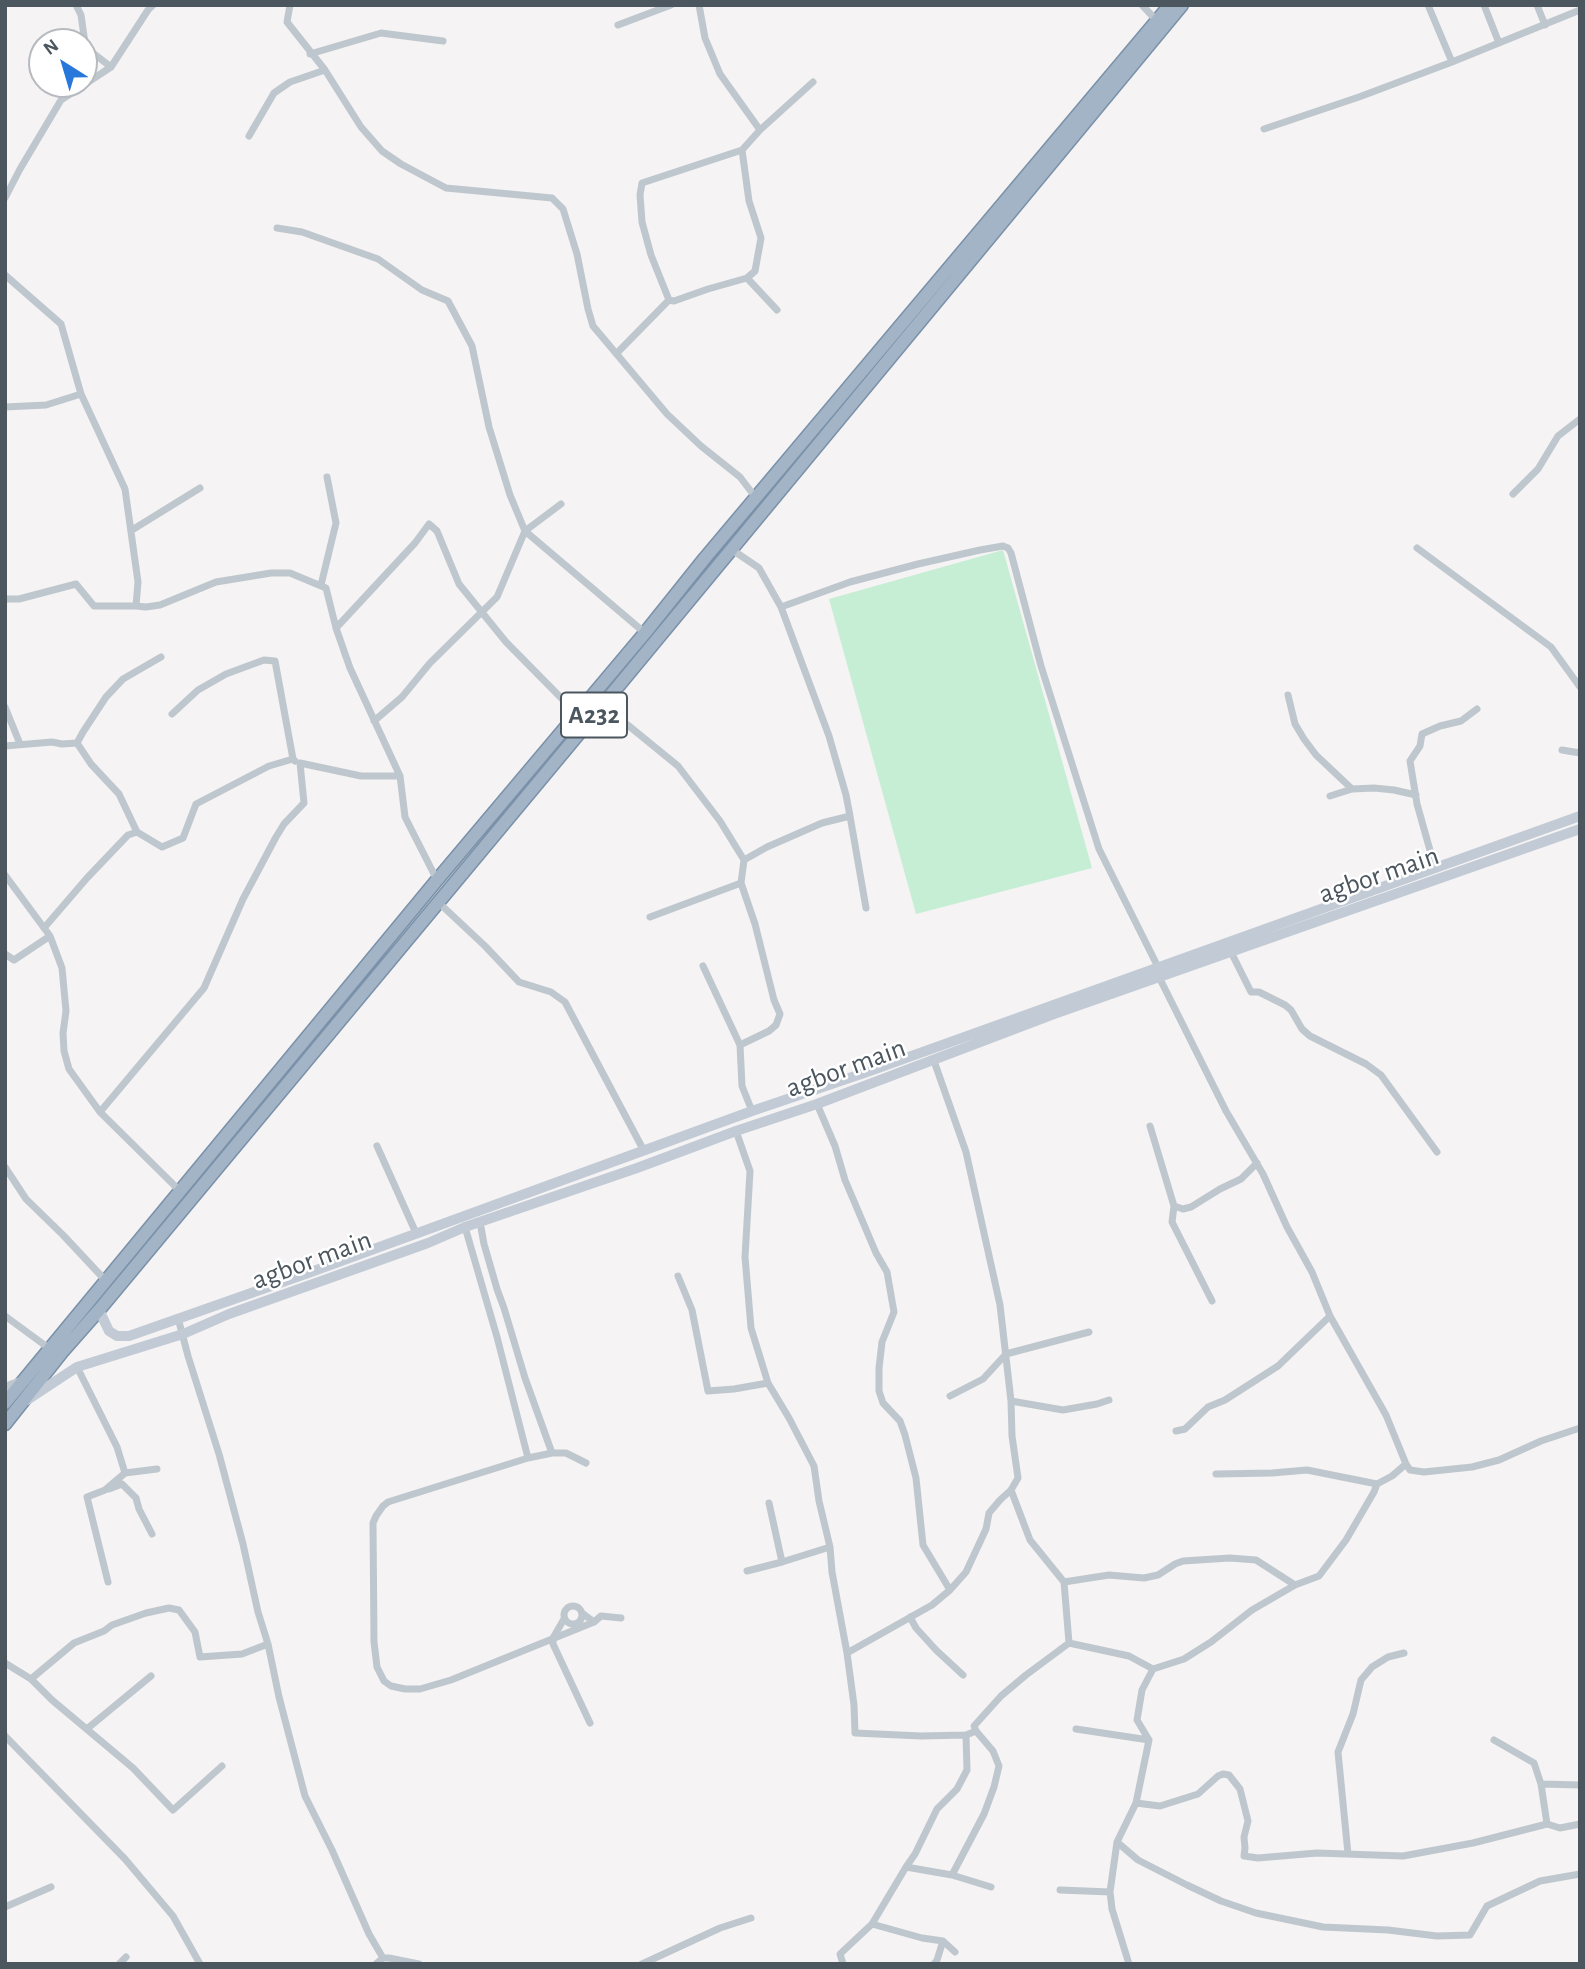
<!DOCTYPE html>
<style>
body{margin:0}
#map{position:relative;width:1585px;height:1969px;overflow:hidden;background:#f5f3f3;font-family:"Alegreya Sans",sans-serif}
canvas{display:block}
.frame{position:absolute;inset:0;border:7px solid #4b565f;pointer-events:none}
.north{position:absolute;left:28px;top:28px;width:70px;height:70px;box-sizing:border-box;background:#fff;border:2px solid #b7bbbf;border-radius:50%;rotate:323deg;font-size:19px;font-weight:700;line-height:28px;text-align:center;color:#4b565f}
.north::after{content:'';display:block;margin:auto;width:24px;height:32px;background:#2877da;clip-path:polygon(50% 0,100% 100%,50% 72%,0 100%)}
</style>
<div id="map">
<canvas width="1585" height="1969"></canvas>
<div class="frame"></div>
<div class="north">N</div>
</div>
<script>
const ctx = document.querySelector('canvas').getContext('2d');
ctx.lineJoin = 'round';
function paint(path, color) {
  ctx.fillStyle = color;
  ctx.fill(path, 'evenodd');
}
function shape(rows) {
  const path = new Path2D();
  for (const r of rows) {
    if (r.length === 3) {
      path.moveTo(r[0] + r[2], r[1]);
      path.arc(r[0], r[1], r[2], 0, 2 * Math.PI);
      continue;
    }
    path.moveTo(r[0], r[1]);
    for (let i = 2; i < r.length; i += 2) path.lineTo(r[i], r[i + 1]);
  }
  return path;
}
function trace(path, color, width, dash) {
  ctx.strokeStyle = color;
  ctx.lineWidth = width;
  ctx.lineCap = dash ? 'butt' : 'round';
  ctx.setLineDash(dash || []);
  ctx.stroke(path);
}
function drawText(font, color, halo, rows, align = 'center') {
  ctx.font = font + ' "Alegreya Sans",sans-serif';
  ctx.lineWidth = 5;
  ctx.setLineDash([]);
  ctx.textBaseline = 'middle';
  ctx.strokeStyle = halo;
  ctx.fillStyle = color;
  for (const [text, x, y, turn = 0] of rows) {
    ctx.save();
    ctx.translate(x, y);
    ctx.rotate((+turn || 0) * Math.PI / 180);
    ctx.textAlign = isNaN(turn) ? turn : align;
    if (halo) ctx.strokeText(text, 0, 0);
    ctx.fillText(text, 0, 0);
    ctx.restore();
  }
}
const green = shape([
 [1003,550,1092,868,916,914,829,599]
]);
const minor = shape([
 [76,5,81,15,85,43,89,50,111,67],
 [290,5,287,22,325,70,361,127,382,151,401,164,446,188,552,198,563,209,577,254,588,309,593,326,667,414,701,446,740,477,756,498],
 [699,5,705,38,720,74,760,130],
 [1142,5,1157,21],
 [1428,5,1452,62],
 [1484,5,1499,43],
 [1537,5,1545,25],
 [618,25,671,5],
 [310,54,381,33,443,41],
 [1264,129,1359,97,1452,62,1580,10],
 [249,136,274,93,290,82,325,70],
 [5,198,20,169,61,100,111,67,148,10,153,5],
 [277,228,302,232,378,259,422,290,448,301,472,346,489,427,510,495,525,531,645,633],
 [5,275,61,324,81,394,125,489,138,582,136,606,146,607,160,605,216,582,271,573,290,573,326,588,336,628,350,668,400,776,405,817,437,880],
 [747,278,777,310],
 [669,300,651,255,642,222,640,195,642,183,742,150,760,130,813,82],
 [617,353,669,300,674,301,708,289,747,278,755,271,761,238,749,201,742,150],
 [5,407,46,405,81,394],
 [1513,494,1538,469,1558,436,1580,419],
 [132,530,200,488],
 [1417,548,1551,647,1580,687],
 [731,549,759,568,781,607,829,736,846,795,850,816,822,823,767,847,744,860],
 [321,585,336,523,327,477],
 [5,599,19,599,76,584,94,606,136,606],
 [781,607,850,582,918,564,980,550,1003,546,1008,548,1011,553,1041,666,1099,849,1158,967],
 [336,628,415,543,429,524,437,531,459,584,506,642,577,714],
 [1288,695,1295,724,1304,739,1316,755,1352,789],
 [589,699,629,726,678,766,720,821,744,860,741,883,755,924,774,1000,780,1014,776,1025,769,1031,740,1045,742,1086,752,1111],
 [5,707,20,744],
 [172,714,198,690,226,674,264,660,275,661,293,759],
 [374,721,402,697,430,663,497,597,525,531,561,504],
 [77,743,83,732,106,697,123,679,161,657],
 [5,746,52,742,62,744,77,743,91,764,119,794,137,832,128,835,87,878,44,928],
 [1562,750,1580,753],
 [1330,796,1352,789,1374,788,1394,790,1416,795],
 [850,816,866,908],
 [137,832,162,847,183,838,196,804,269,766,293,759,295,761],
 [1435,868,1417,804,1410,761,1420,746,1422,734,1440,726,1461,721,1477,709],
 [5,875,50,936,62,968,66,1011,63,1033,64,1051,69,1069,100,1112,181,1192],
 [438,902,485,946,519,982,551,992,565,1002,644,1151],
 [650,917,741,883],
 [1231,952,1251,992,1259,992,1285,1005,1291,1010,1302,1029,1310,1036,1366,1064,1381,1075,1437,1152],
 [5,954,14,960,50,936],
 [703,966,740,1045],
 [1159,977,1226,1111,1263,1174,1287,1227,1312,1272,1330,1316,1386,1415,1406,1464],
 [817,1104,835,1146,845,1180,876,1253,887,1272,894,1312,882,1342,879,1368,879,1391,883,1403,900,1421,905,1435,916,1478,923,1545,950,1590],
 [100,1112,204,988,243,899,276,837,284,824,304,803,300,763,361,776,400,776],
 [1150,1126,1174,1206,1183,1209,1191,1207,1220,1189,1241,1179,1257,1163],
 [736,1131,750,1171,745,1257,751,1328,768,1383,789,1418,814,1466,819,1501,830,1547,832,1572,847,1653,854,1705,855,1733,921,1736,966,1735,976,1731,974,1726,1001,1696,1026,1675,1069,1643,1129,1656,1153,1669],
 [377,1146,416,1233],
 [5,1167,26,1199,63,1235,106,1281],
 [1174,1206,1172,1222,1212,1301],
 [480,1222,484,1244,497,1289,504,1308,525,1378,552,1453],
 [465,1227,497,1337,528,1458],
 [678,1276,692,1310,708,1391,734,1389,768,1383],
 [5,1316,50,1349],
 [178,1318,188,1356,219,1454,243,1544,258,1612,268,1644,279,1697,305,1796,332,1850,369,1934,383,1958],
 [77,1367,117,1447,125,1473,105,1490,87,1497,108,1582],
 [950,1396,983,1379,1006,1354,1089,1332],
 [1011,1401,1063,1410,1097,1404,1109,1400],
 [1176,1431,1185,1429,1208,1407,1225,1400,1278,1366,1330,1316],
 [586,1463,566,1453,552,1453,528,1458,388,1502,383,1506,376,1516,373,1523,374,1642,377,1667,384,1681,391,1686,405,1689,420,1689,451,1680,594,1622],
 [125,1473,157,1469],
 [1216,1474,1272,1473,1307,1470,1377,1484],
 [109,1489,122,1484,136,1498,139,1509,152,1534],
 [1011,1490,1030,1540,1064,1582],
 [769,1503,782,1562],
 [747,1571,782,1562,830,1547],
 [573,1615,9],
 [582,1613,594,1622,601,1616,621,1618],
 [910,1617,916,1628,936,1650,963,1675],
 [564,1619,553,1638,553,1644,590,1723],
 [1069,1643,1064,1582,1109,1575,1144,1578,1158,1575,1175,1564,1183,1561,1230,1558,1256,1560,1295,1585],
 [847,1653,932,1605,950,1590,966,1572,986,1529,989,1513,1000,1500,1011,1490,1018,1478,1012,1436,1011,1401,1000,1305,966,1152,934,1061],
 [5,1663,31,1679,52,1700,133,1768,173,1810,222,1766],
 [31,1679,74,1643,104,1631,112,1625,146,1613,169,1608,179,1610,195,1632,200,1657,242,1654,268,1644],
 [88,1728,151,1676],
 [1076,1729,1149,1740],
 [976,1731,993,1751,999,1766,994,1787,984,1814,952,1875,991,1887],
 [5,1736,125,1859,173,1916,200,1964],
 [1494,1740,1534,1763,1541,1784,1547,1824],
 [1541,1784,1580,1785],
 [1136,1803,1160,1806,1198,1794,1218,1776,1223,1774,1229,1775,1240,1789,1248,1821,1244,1837,1245,1848,1244,1856,1258,1858,1317,1853,1403,1856,1473,1843,1547,1824,1560,1828,1580,1824],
 [1117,1842,1138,1860,1187,1885,1221,1901,1256,1913,1323,1927,1388,1930,1437,1936,1470,1935,1487,1906,1540,1881,1580,1874],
 [1348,1854,1338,1752,1353,1714,1361,1680,1372,1667,1388,1657,1404,1653],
 [906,1867,952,1875],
 [1060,1890,1110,1892],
 [5,1907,51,1887],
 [872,1924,922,1938,943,1941,955,1952],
 [119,1964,126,1957],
 [376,1964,383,1958,389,1958,419,1964],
 [642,1964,720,1928,751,1918],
 [843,1964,840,1954,872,1924,906,1867,915,1854,937,1809,957,1789,967,1770,966,1735],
 [934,1964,937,1960,943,1941],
 [1129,1964,1112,1909,1110,1892,1117,1842,1136,1803,1149,1740,1137,1720,1142,1690,1153,1669,1184,1659,1211,1642,1252,1610,1295,1585,1319,1576,1346,1540,1374,1492,1377,1484,1392,1476,1406,1464,1410,1470,1424,1472,1472,1467,1499,1460,1541,1441,1580,1428]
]);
const tertiary = shape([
 [5,1388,24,1381]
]);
const secondary = shape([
 [99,1310,109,1331,117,1336,129,1336,311,1272,752,1111,867,1072,1580,816],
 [27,1400,77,1367,183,1334,229,1314,428,1243,465,1227,637,1168,736,1131,817,1104,1054,1014,1580,829]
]);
const trunk = shape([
 [5,1403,437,880,645,633,705,558,1170,5],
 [5,1424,62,1352,99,1310,601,707,1182,5]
]);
const shields = [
 [594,715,66]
];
const shieldNames = [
 ["A232",594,715]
];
const streetNames = [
 ["agbor main",1379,875,-19],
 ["agbor main",846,1068,-20],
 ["agbor main",312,1260,-20]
];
paint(green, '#c6eed5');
trace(trunk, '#7a91a9', 15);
trace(minor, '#bfc7ce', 7);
trace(tertiary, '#bfc7ce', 10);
trace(secondary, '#c2cbd5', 10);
trace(trunk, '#a2b4c6', 12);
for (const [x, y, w] of shields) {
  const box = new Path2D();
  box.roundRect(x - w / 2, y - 22.5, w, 45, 5);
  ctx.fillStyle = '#fff';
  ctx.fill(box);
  trace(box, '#4b565f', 2);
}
drawText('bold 26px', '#4b565f', null, shieldNames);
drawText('28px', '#4b565f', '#fff', streetNames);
</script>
